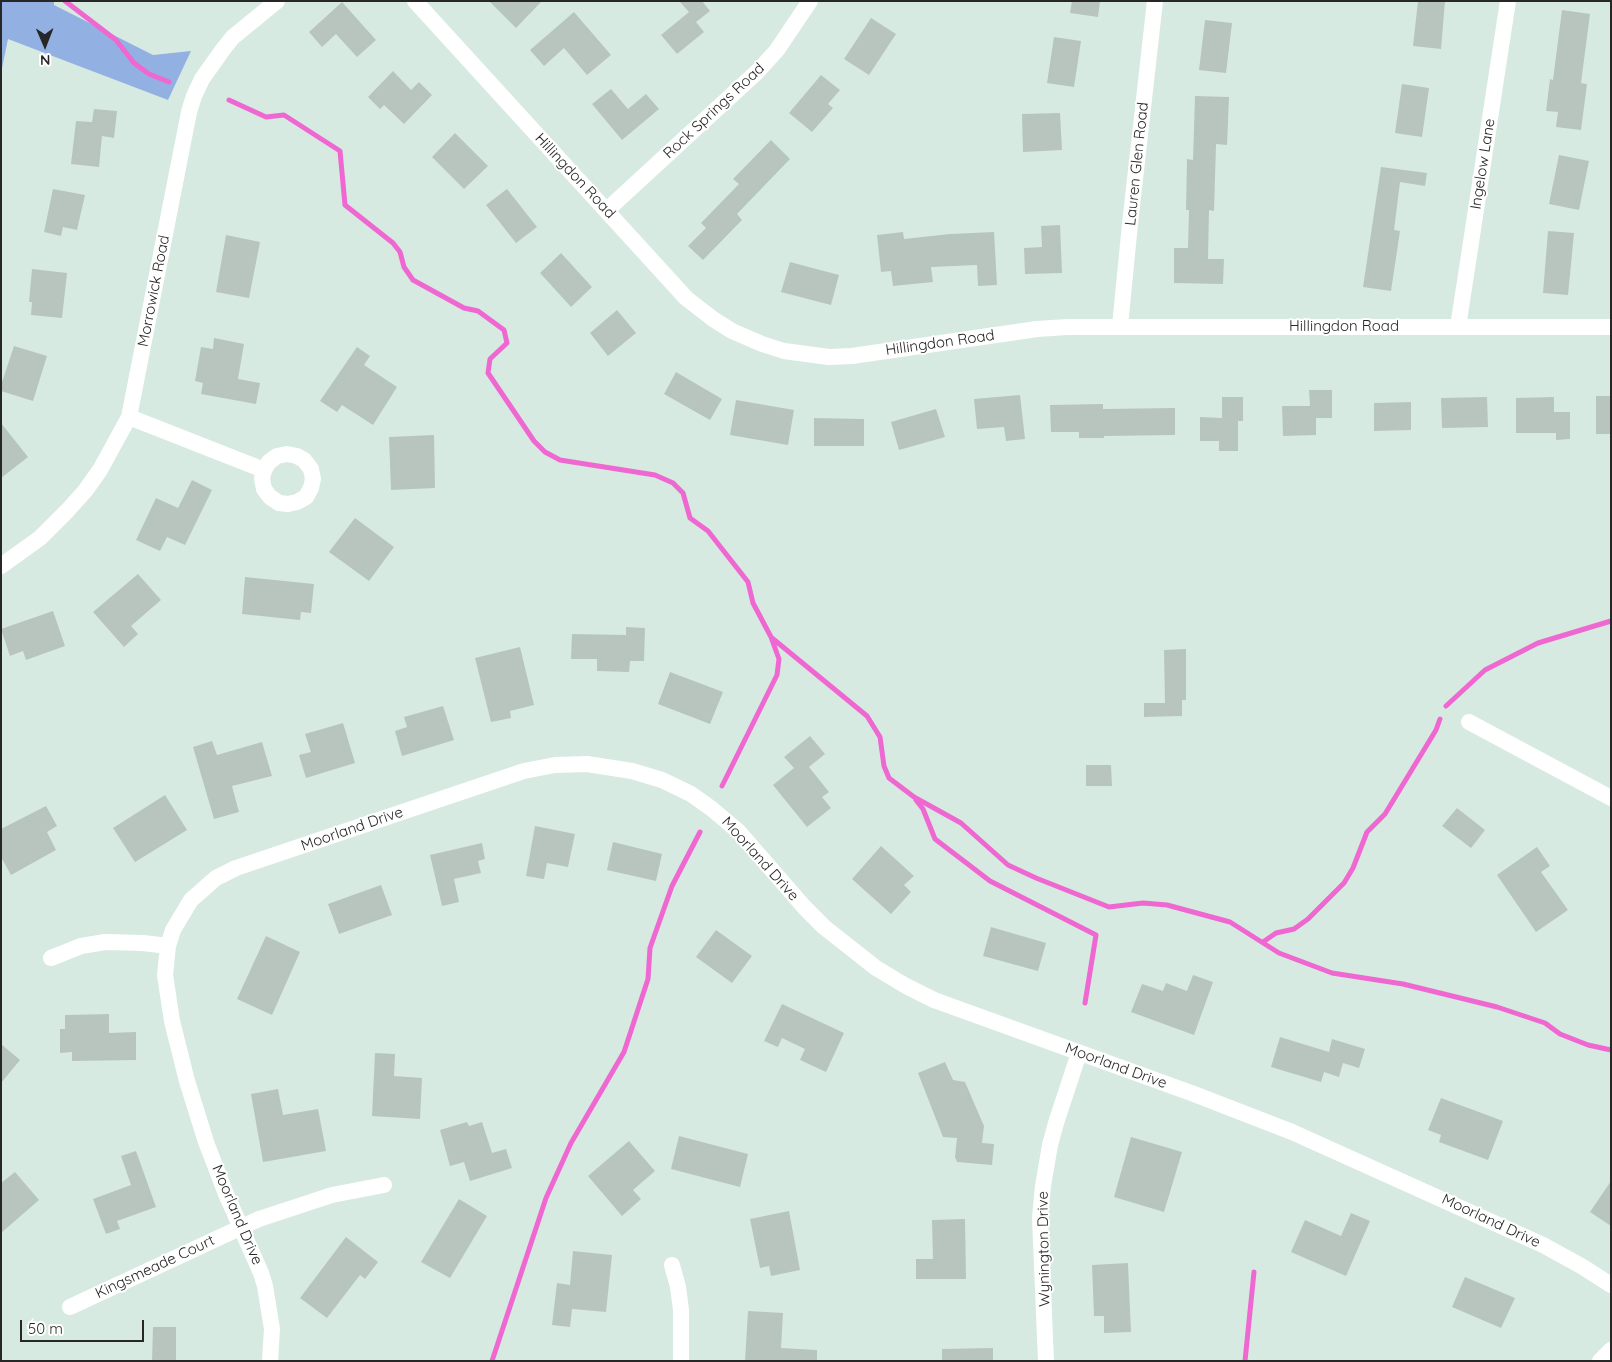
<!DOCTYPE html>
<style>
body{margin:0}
#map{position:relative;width:1612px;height:1362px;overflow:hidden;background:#d7eae1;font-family:Quicksand,sans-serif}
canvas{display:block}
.frame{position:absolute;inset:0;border:2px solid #272727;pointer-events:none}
.north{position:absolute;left:20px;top:20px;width:50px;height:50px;-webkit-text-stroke:4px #fff;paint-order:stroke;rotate:179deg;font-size:14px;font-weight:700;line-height:20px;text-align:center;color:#272727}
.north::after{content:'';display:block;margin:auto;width:18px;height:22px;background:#272727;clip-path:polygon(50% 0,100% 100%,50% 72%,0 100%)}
.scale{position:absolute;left:20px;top:1320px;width:124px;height:22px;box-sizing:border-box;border:2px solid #272727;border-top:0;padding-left:6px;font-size:15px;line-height:18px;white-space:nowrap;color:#272727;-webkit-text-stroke:4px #fff;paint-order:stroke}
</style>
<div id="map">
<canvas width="1612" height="1362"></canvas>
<div class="frame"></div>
<div class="north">N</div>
<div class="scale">50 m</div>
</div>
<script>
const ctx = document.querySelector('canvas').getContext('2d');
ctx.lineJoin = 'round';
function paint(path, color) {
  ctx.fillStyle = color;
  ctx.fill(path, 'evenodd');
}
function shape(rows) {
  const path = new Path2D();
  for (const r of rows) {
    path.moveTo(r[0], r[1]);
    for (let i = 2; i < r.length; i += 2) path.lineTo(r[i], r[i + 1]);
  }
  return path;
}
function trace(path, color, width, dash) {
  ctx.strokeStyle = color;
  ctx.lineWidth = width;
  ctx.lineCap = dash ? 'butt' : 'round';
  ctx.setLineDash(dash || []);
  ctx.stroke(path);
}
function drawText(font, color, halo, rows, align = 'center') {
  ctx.font = font + ' Quicksand,sans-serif';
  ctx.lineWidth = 4;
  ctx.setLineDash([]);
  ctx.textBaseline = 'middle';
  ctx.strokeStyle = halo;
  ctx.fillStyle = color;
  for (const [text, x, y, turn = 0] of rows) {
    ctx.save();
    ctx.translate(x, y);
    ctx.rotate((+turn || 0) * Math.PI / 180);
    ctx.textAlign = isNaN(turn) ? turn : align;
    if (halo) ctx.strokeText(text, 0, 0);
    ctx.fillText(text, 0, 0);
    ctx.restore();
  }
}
const green = shape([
 [1,1,54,1,54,5,153,55,191,51,168,100,8,39,1,73]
]);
const stream = shape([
 [65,1,116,40,134,63,149,74,169,82],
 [229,100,266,117,284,115,340,151,345,205,393,243,400,252,404,267,413,280,464,308,478,311,504,330,507,343,490,359,488,373,534,441,545,452,560,460,655,475,673,483,683,493,690,518,708,531,748,582,753,603,771,637,779,659,777,675,722,786],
 [772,638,867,716,880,737,884,766,889,778,914,797,961,823,1008,865,1036,878,1109,907,1143,903,1167,905,1230,922,1279,953,1332,973,1403,984,1497,1007,1545,1023,1560,1034,1588,1045,1611,1050],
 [1446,706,1485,670,1538,643,1611,621],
 [916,800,923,809,935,839,990,881,1096,935,1085,1003],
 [1263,942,1276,933,1294,929,1308,919,1344,883,1353,868,1367,832,1385,814,1436,730,1440,719],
 [492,1361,546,1198,571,1143,624,1052,648,979,650,948,672,886,700,832],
 [1245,1361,1254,1272]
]);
const building = shape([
 [489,1,542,1,516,28],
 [679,1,702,1,710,11,696,22,704,32,677,54,661,35,689,12],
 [1072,1,1100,1,1098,17,1070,13],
 [1418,1,1445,1,1441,49,1413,46],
 [342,2,376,40,357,57,336,34,322,47,309,32],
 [1562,10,1590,14,1581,83,1587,84,1581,130,1556,127,1558,112,1546,111,1550,79,1553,80],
 [574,12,611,55,587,75,564,48,544,66,530,50],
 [871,18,896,34,869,75,844,59],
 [1205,20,1232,23,1226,73,1199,70],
 [1054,37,1081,41,1074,87,1047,83],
 [393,71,411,90,419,82,432,95,404,124,384,105,380,109,368,97],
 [821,75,840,90,828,104,833,108,812,132,789,113],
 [1402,84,1429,88,1422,137,1395,133],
 [611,89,628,109,646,94,659,109,622,140,592,104],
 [1195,96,1229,97,1227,145,1216,144,1214,211,1209,210,1208,259,1224,259,1223,284,1174,283,1174,248,1188,248,1189,210,1186,210,1187,159,1193,160],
 [94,109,117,111,114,138,102,136,99,167,71,164,76,121,92,122],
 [1060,113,1062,150,1023,152,1022,114],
 [455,133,488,166,464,189,432,157],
 [771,140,790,159,737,214,742,220,703,260,688,246,706,228,701,223,739,184,733,179],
 [1559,155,1589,161,1579,210,1549,204],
 [1381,167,1427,173,1425,186,1400,182,1394,230,1400,231,1391,291,1363,287],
 [53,189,85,195,77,230,63,227,61,236,44,232],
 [507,189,537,227,516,243,486,205],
 [1060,225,1062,273,1025,274,1024,248,1042,247,1041,226],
 [1548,231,1574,233,1568,295,1543,293],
 [903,232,904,239,950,234,994,232,997,285,978,286,977,265,931,267,933,282,893,286,891,271,881,272,877,235],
 [226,235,260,242,249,298,216,292],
 [561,253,592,287,571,307,540,273],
 [790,262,839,275,831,305,781,292],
 [32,269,67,273,62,318,31,315,32,302,29,302],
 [617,310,636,333,608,356,590,333],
 [214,338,244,344,238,379,260,383,256,404,201,394,203,383,195,381,201,347,213,349],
 [14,346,47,356,33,401,1,391,1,385],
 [357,347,370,356,364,365,397,387,373,425,342,405,337,412,320,401],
 [676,372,722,399,710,420,664,394],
 [1309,390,1332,390,1332,418,1316,418,1316,435,1283,436,1282,406,1310,406],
 [1020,395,1025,439,1006,441,1004,427,977,429,974,399],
 [1596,396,1611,396,1611,434,1596,434],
 [1222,397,1243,397,1243,421,1238,421,1238,451,1219,451,1219,441,1200,441,1200,417,1222,418],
 [1487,397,1488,427,1442,428,1441,398],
 [1554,397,1554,412,1570,412,1570,439,1556,440,1556,433,1516,433,1516,398],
 [736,400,794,410,788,445,730,435],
 [1411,402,1411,430,1374,431,1374,403],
 [1103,404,1103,409,1175,408,1175,435,1104,436,1104,438,1079,438,1079,432,1051,432,1050,405],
 [936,409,945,437,899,450,891,422],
 [814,418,864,419,864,446,814,446],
 [1,423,28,457,1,478],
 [434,435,435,488,391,490,389,437],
 [192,480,212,490,185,545,167,537,160,551,136,540,156,498,178,508],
 [355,518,394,547,369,581,329,552],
 [138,574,161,600,131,626,138,634,124,647,93,612],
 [245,577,314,584,311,613,301,612,300,620,242,614],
 [53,611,65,646,26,660,23,651,10,656,1,629],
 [626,627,645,628,644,661,630,661,629,672,597,671,597,659,571,659,572,634,626,635],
 [520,647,534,705,510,711,511,718,491,722,475,658],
 [1186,649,1186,700,1182,700,1182,716,1144,717,1144,703,1165,703,1164,650],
 [670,672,723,692,710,724,658,704],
 [443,706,454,740,402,756,395,731,407,727,404,717],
 [343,723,355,763,306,778,299,755,311,752,305,734],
 [810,736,825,754,809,767,829,792,822,797,831,808,807,827,773,785,794,768,784,757],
 [212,741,217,755,262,742,272,776,232,786,239,812,214,819,193,747],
 [1086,765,1111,765,1112,786,1086,786],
 [165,795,187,830,135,862,113,828],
 [46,806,57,826,47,832,56,850,11,875,1,857,1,829],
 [1457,808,1485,830,1471,848,1442,826],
 [535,826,575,834,568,867,547,863,544,879,526,876],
 [613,842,662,854,656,881,607,870],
 [482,843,485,859,478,861,481,873,454,879,459,902,442,906,430,855],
 [881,846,914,876,904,885,911,892,891,914,852,879],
 [1537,847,1550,866,1541,872,1568,910,1536,932,1497,875],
 [381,885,392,915,339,934,328,904],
 [991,927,1046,943,1038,971,983,956],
 [716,930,752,956,732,983,696,957],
 [266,936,300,952,272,1015,237,999],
 [1193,975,1213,982,1194,1035,1131,1012,1142,984,1163,991,1166,983,1187,991],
 [782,1004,844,1033,826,1072,800,1060,805,1049,782,1038,778,1047,764,1041],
 [109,1014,109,1033,136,1032,136,1060,72,1061,72,1052,60,1053,60,1029,65,1029,65,1015],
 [1280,1037,1329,1052,1332,1039,1365,1049,1359,1068,1343,1063,1339,1077,1324,1072,1321,1082,1271,1067],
 [1,1044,20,1060,1,1083],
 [375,1053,395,1054,394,1076,422,1078,420,1119,372,1116],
 [945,1062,953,1080,965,1082,984,1126,982,1143,994,1144,992,1165,957,1162,955,1157,957,1138,943,1137,918,1073],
 [278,1089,283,1115,318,1109,326,1151,263,1162,251,1094],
 [1441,1098,1503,1121,1488,1160,1439,1142,1441,1135,1428,1130],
 [467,1122,469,1126,482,1122,492,1153,506,1149,512,1168,470,1181,464,1162,450,1166,440,1130],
 [679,1136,748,1154,740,1187,671,1169],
 [1131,1137,1182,1152,1164,1212,1114,1197],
 [629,1141,655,1171,633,1190,641,1199,622,1216,588,1176],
 [136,1151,156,1207,117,1221,120,1229,106,1234,93,1199,131,1185,121,1156],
 [15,1172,39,1200,1,1233,1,1183],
 [1611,1181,1611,1226,1590,1212],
 [459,1199,487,1216,450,1278,421,1262],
 [789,1211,800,1270,771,1276,769,1266,760,1268,750,1219],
 [1351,1213,1370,1221,1346,1276,1291,1252,1305,1220,1341,1236],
 [965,1219,966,1279,916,1279,916,1259,933,1259,932,1220],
 [346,1237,378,1262,365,1279,360,1275,327,1318,300,1298],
 [573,1251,612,1255,606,1312,572,1309,570,1327,552,1325,557,1283,570,1285],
 [1128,1263,1131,1332,1104,1333,1104,1316,1094,1316,1092,1265],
 [1465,1277,1515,1298,1501,1328,1452,1307],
 [748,1311,783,1313,781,1348,817,1350,817,1361,745,1361],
 [153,1327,176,1327,176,1361,152,1361],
 [993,1348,993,1361,942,1361,942,1349]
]);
const street = shape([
 [415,1,686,298,713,319,732,331,762,344,784,351,829,357,852,356,1037,329,1067,327,1611,327],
 [607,210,758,71,777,50,810,1],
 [1120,326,1130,224,1155,1],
 [1458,327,1508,1],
 [129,417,264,470,262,479,264,489,270,497,279,503,288,504,297,502,306,497,311,488,313,479,311,469,304,460,297,456,287,454,277,456,269,462,264,470],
 [1,566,40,538,67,511,85,491,100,470,129,417,189,112,194,96,202,79,224,48,233,37,277,1],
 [1469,722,1611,798],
 [51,958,81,946,105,942,143,943,168,946],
 [672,1265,678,1287,681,1310,681,1361],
 [70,1307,259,1219,332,1195,384,1185],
 [270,1361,272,1329,265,1286,261,1273,226,1194,206,1142,187,1081,172,1021,165,975,168,946,173,930,191,900,216,878,236,868,524,771,555,765,587,764,632,771,662,780,691,794,712,809,738,831,805,908,824,927,876,968,906,986,934,1000,1194,1094,1292,1132,1543,1245,1583,1267,1611,1285],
 [1046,1361,1040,1218,1043,1186,1050,1145,1056,1123,1079,1053],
 [1600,1361,1611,1350]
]);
const streetNames = [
 ["Rock Springs Road",714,111,-43],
 ["Lauren Glen Road",1137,164,-84],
 ["Ingelow Lane",1483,164,-81],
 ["Hillingdon Road",575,176,47],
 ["Morrowick Road",154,291,-79],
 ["Hillingdon Road",1344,326],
 ["Hillingdon Road",940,343,-8],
 ["Moorland Drive",352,829,-19],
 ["Moorland Drive",760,859,48],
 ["Moorland Drive",1116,1066,20],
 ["Moorland Drive",237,1215,67],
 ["Moorland Drive",1491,1221,25],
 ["Wynington Drive",1044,1249,-91],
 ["Kingsmeade Court",155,1267,-25]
];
paint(green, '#92b1e2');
trace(stream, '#ef67d1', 5);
paint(building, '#b8c5be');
trace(street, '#fff', 16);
drawText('15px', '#272727', '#fff', streetNames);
</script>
